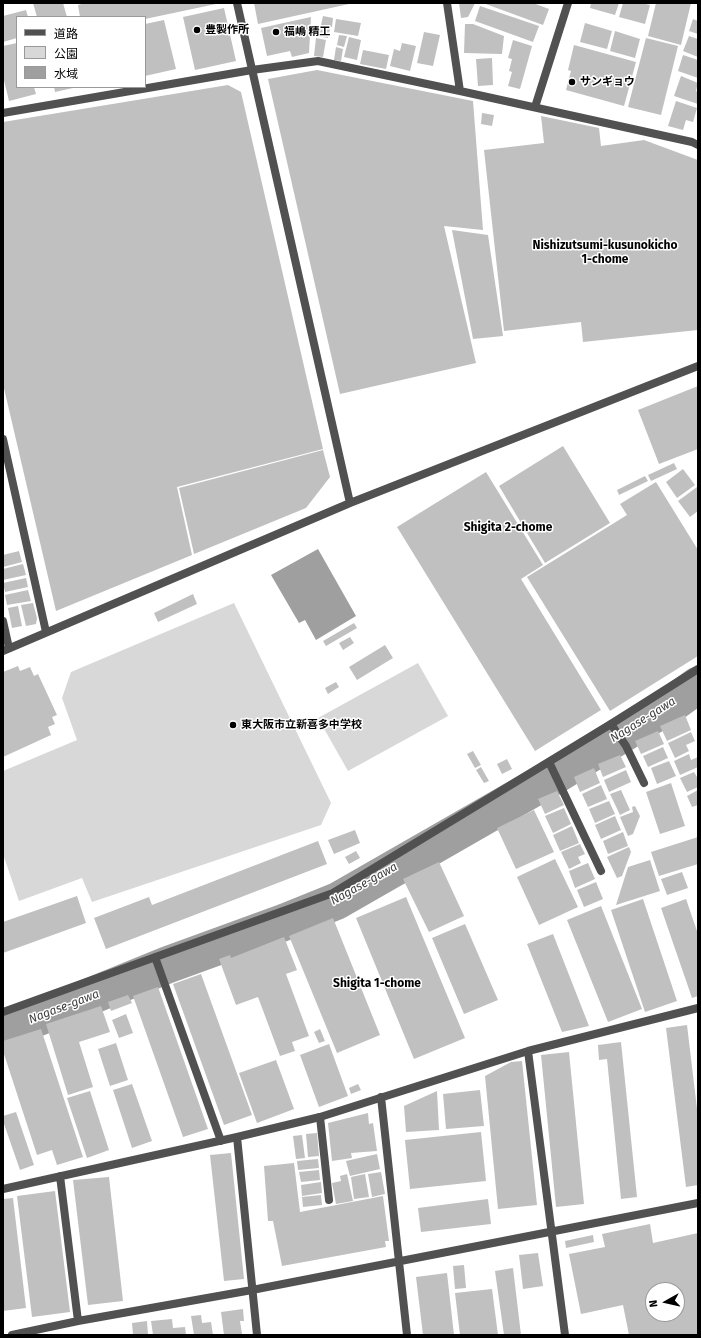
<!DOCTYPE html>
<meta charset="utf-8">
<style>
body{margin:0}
#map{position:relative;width:701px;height:1338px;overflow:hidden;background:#fff;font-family:"Fira Sans","Noto Sans JP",sans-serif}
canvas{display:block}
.frame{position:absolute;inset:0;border:4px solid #000;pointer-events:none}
.legend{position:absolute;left:16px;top:16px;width:130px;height:72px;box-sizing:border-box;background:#fff;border:1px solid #999;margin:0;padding:5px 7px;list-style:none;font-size:12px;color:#000}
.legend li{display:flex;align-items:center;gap:8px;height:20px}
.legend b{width:20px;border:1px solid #999}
.north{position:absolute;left:645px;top:1282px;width:40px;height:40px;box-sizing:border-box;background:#fff;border:1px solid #999;border-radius:50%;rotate:262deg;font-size:11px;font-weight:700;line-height:16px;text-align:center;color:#000}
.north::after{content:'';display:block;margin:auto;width:14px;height:18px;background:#000;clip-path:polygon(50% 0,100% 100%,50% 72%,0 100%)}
</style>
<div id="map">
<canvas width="701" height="1338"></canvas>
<div class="frame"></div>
<ul class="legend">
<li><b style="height:5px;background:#515151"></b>道路</li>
<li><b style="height:11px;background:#d8d8d8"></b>公園</li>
<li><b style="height:11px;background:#9f9f9f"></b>水域</li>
</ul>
<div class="north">N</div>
</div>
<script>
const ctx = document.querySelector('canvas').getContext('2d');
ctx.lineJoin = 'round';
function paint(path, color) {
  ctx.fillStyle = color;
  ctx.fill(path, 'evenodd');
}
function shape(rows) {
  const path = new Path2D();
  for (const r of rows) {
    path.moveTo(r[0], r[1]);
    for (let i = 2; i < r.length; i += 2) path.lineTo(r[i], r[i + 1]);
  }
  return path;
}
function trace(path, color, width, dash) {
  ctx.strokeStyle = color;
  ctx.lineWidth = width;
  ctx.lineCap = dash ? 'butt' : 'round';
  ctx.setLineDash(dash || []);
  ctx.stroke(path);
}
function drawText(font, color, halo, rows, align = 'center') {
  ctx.font = font + ' "Fira Sans","Noto Sans JP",sans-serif';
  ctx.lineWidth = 3;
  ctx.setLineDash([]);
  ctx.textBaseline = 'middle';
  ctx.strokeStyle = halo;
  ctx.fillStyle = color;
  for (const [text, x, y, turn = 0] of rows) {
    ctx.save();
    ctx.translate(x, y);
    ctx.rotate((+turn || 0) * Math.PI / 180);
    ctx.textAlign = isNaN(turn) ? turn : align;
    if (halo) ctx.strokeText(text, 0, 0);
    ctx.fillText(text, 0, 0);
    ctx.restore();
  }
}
const green = shape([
 [234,603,331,803,321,825,92,902,82,878,19,901,3,854,3,771,77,740,62,698,71,672],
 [418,663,448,716,348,771,318,718]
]);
const water = shape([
 [318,549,356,616,316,640,305,620,299,623,271,575]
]);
const river = shape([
 [3,1031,15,1027,167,965,285,922,337,901,548,780,676,701,698,685]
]);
const building = shape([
 [33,3,63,3,67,17,37,17],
 [85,3,216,3,216,4,145,19,145,17,80,17,78,5],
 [254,3,349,3,349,4,258,24],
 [459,3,475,3,468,17,461,18],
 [483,3,533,3,549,9,543,25],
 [591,3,619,3,615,15,590,8],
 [623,3,641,3,650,5,645,24,619,17],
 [656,3,691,3,681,45,648,36],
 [480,6,539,26,533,42,475,21],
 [224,8,236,61,195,70,183,17],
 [26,10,28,17,17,17,17,38,3,42,3,16],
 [323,16,333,18,332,27,321,25],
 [311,17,309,53,292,57,290,51,267,56,261,28],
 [336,19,361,23,358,36,334,32],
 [693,19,698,21,698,34,689,31],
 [164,20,176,69,145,76,145,24],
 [585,23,612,31,607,49,580,42],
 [465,24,473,24,504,36,502,54,464,53],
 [318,27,330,29,328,38,316,36],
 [615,31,640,39,635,58,610,51],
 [424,32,440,35,433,66,417,63],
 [339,35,347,36,344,47,337,45],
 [689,36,698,39,698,57,683,51],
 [349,37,361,40,357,60,344,57],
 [316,38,326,40,323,57,314,56],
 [646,38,678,46,661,115,628,107],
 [513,40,532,46,520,89,508,86,512,72,509,71,512,59,508,58],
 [17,43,17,87,34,87,36,94,9,101,3,76,3,46],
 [402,43,416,46,410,71,390,66,394,49,400,51],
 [574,45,636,62,624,106,566,90,571,71,568,70],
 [336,47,343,49,341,61,334,60],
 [363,50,389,55,386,69,360,64],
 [683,55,698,60,698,78,678,71],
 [492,58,493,85,478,86,476,59],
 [317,70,473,101,483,230,444,226,476,363,340,394,268,79],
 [681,76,698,83,696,91,698,92,698,104,674,96],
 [228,85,241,92,323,449,177,487,192,555,56,611,3,384,3,122],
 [54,87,73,87,73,88,55,92],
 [676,101,697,108,693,122,686,120,683,130,668,126],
 [482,113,494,115,492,126,481,124],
 [541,116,599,128,601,146,644,140,698,160,698,330,583,342,581,322,504,331,484,150,544,143],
 [452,230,488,235,503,336,473,339],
 [698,386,698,449,659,464,638,410],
 [563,446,610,523,545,563,499,486],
 [323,450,330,477,306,508,194,554,179,488],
 [674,463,677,469,651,481,648,475],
 [683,469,695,485,677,498,666,482],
 [486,472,543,565,521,579,601,710,535,751,397,527],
 [645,476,648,481,619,495,617,490],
 [656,482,698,550,698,656,610,711,527,577,627,515,620,504],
 [697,487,698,488,697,504,698,511,690,517,678,501],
 [19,551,22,562,3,567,3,555],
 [23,564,26,575,3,580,3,569],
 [26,578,28,587,5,592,3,583],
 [28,590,31,601,7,605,5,595],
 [193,594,197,604,158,622,154,613],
 [33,603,37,618,36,624,26,626,21,605],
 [18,606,22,626,12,628,8,608],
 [354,623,357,628,326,646,323,641],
 [350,637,354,643,343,650,339,643],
 [385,645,393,658,357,680,349,667],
 [18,666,20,671,30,667,34,676,38,674,57,715,52,717,55,724,48,727,51,735,3,757,3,672],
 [336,682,339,687,328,694,325,688],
 [685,715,691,730,667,741,660,726],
 [658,731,664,744,641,754,635,741],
 [691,732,695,741,686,745,689,751,675,758,668,743],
 [663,747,668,758,648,767,643,756],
 [473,751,481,765,475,768,467,754],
 [689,754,691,760,698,757,698,767,680,775,674,761],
 [620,755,626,767,603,777,598,764],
 [507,759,512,769,502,774,497,764],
 [669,761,676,776,657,784,651,768],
 [481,767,489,781,484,783,476,770],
 [594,768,600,783,580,792,574,777],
 [626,770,631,782,609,792,604,780],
 [694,772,697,777,698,776,698,787,687,792,680,778],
 [671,783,685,826,660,834,646,792],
 [601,785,607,799,588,807,582,794],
 [621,790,630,810,620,815,610,794],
 [698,790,698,805,692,807,687,796],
 [557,791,564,805,545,814,538,799],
 [609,801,615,814,595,823,589,809],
 [635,806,640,816,633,834,628,836,620,817,633,812,632,807],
 [564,808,571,824,553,833,545,816],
 [534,810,554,852,516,869,497,828],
 [615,816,621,830,601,839,595,825],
 [572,826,579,843,560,851,553,835],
 [355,830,360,843,334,854,328,840],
 [623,832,628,846,608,854,603,841],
 [698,837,698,864,659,876,651,852],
 [318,841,327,864,106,949,94,918,149,897,152,905],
 [580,844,585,854,578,857,581,863,569,869,561,852],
 [629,847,631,852,622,876,617,878,607,857],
 [356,851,360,858,349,864,345,857],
 [555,859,578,907,539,925,517,877],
 [650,860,660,891,616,905,628,867],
 [439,862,464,916,429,932,403,879],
 [588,863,595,879,575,888,569,871],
 [682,872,688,888,667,895,661,879],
 [596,882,603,899,584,907,577,890],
 [77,896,86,923,3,953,3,922],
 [406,897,465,1038,414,1059,356,918],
 [643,899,677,1001,645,1012,611,910],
 [686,899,698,934,698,996,692,998,661,908],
 [601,906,642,1009,608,1022,567,920],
 [333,918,380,1035,337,1053,289,936],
 [465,924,498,1000,464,1014,432,938],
 [553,934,589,1026,562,1032,527,944],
 [284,937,297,970,286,974,309,1036,292,1042,295,1051,280,1056,258,997,236,1005,219,959,230,955,231,958],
 [201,974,252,1115,224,1125,173,984],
 [158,987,208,1129,183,1137,133,996],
 [128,995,132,1003,111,1011,108,1002],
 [101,1006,110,1032,79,1042,93,1087,68,1095,46,1024],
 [126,1014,133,1033,119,1038,112,1020],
 [687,1025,698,1117,698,1185,686,1187,666,1028],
 [41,1029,83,1157,57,1165,52,1150,37,1155,3,1051,3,1041],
 [320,1029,325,1041,319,1043,314,1032],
 [621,1042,637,1197,621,1199,607,1059,599,1060,598,1045],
 [116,1043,128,1080,110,1086,98,1049],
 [329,1044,348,1096,319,1107,300,1055],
 [569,1052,584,1204,556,1207,541,1055],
 [276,1060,294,1109,257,1123,239,1073],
 [522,1061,537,1205,498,1209,485,1076,511,1062],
 [132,1084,152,1141,132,1148,113,1090],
 [358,1084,361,1090,351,1094,349,1088],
 [480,1090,484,1126,446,1129,443,1094],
 [90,1091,109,1150,87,1158,67,1098],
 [437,1091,439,1130,406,1132,404,1106],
 [16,1112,34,1165,20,1170,3,1121,3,1116],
 [368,1113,369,1124,373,1123,377,1151,351,1153,352,1158,332,1161,328,1123],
 [481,1132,486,1181,410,1189,405,1140],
 [317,1133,319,1156,308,1157,306,1134],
 [302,1135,305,1158,296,1159,293,1136],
 [231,1153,244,1279,224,1281,210,1155],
 [377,1154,380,1169,350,1176,346,1161],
 [318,1159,319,1168,298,1170,297,1161],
 [294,1163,300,1212,383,1196,389,1241,385,1241,386,1247,282,1266,273,1221,268,1221,264,1166],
 [319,1170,320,1180,301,1182,299,1172],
 [381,1172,385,1194,372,1197,368,1174],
 [347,1174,353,1201,336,1204,332,1183,341,1181,340,1176],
 [365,1174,369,1197,354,1199,351,1177],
 [109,1177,123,1301,88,1305,73,1180],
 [321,1182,322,1193,302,1196,301,1185],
 [55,1191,70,1312,32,1317,17,1196],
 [321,1195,322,1205,303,1207,302,1197],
 [13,1198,26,1308,3,1311,3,1199],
 [488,1199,491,1224,421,1232,418,1208],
 [650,1224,653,1243,698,1233,698,1335,629,1335,623,1305,581,1314,569,1254,605,1247,602,1234],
 [653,1290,677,1290,677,1314,653,1314],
 [593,1235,594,1242,566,1248,565,1241],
 [538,1253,543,1286,523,1289,519,1255],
 [464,1265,466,1288,455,1289,453,1266],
 [513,1268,521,1335,504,1335,495,1271],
 [447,1273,454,1335,423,1335,416,1277],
 [492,1289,498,1335,460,1335,455,1293],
 [243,1309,244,1321,240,1321,242,1334,224,1335,221,1312],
 [201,1315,202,1323,211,1322,213,1335,194,1335,191,1316],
 [172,1319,173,1328,185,1327,186,1335,153,1335,151,1321],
 [147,1321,148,1335,133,1335,132,1323]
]);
const service = shape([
 [3,621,9,648],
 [611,724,626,746,644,783],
 [320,1117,329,1200]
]);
const minor = shape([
 [447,3,460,91],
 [535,107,568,3],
 [3,113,252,70,318,61,460,91,692,142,698,145],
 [3,439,46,632],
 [549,762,601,871],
 [155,957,221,1141],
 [3,1012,333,893,611,724,698,669],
 [528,1051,565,1335],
 [381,1097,407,1335],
 [237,1137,257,1335],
 [60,1176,78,1321],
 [3,1189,237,1137,320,1117,528,1051,698,1008],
 [12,1335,78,1321,252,1290,698,1203]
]);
const tertiary = shape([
 [237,3,350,503],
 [3,651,350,503,698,366]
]);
const markers = [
 [197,30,4,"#000"],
 [276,32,4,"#000"],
 [572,82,4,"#000"],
 [233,725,4,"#000"]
];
const poiNames = [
 ["豊製作所",205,30],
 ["福嶋 精工",284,32],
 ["サンギョウ",580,82],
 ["東大阪市立新喜多中学校",241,725]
];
const neighbourhoodNames = [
 ["Nishizutsumi-kusunokicho",605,246],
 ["1-chome",605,260],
 ["Shigita 2-chome",508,528],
 ["Shigita 1-chome",377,984]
];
const waterNames = [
 ["Nagase-gawa",643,720,-32],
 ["Nagase-gawa",364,884,-29],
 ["Nagase-gawa",64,1007,-21]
];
paint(green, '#d8d8d8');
paint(water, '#9f9f9f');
trace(river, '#9f9f9f', 37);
paint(building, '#c0c0c0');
trace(service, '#515151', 8);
trace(minor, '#515151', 8);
trace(tertiary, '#515151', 8);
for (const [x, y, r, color] of markers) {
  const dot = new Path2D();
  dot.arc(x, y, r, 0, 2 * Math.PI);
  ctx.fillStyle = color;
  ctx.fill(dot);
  trace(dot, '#fff', 1.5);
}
drawText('bold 11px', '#000', '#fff', poiNames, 'left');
drawText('bold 12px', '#000', '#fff', neighbourhoodNames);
drawText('italic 12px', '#404040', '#fff', waterNames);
</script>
